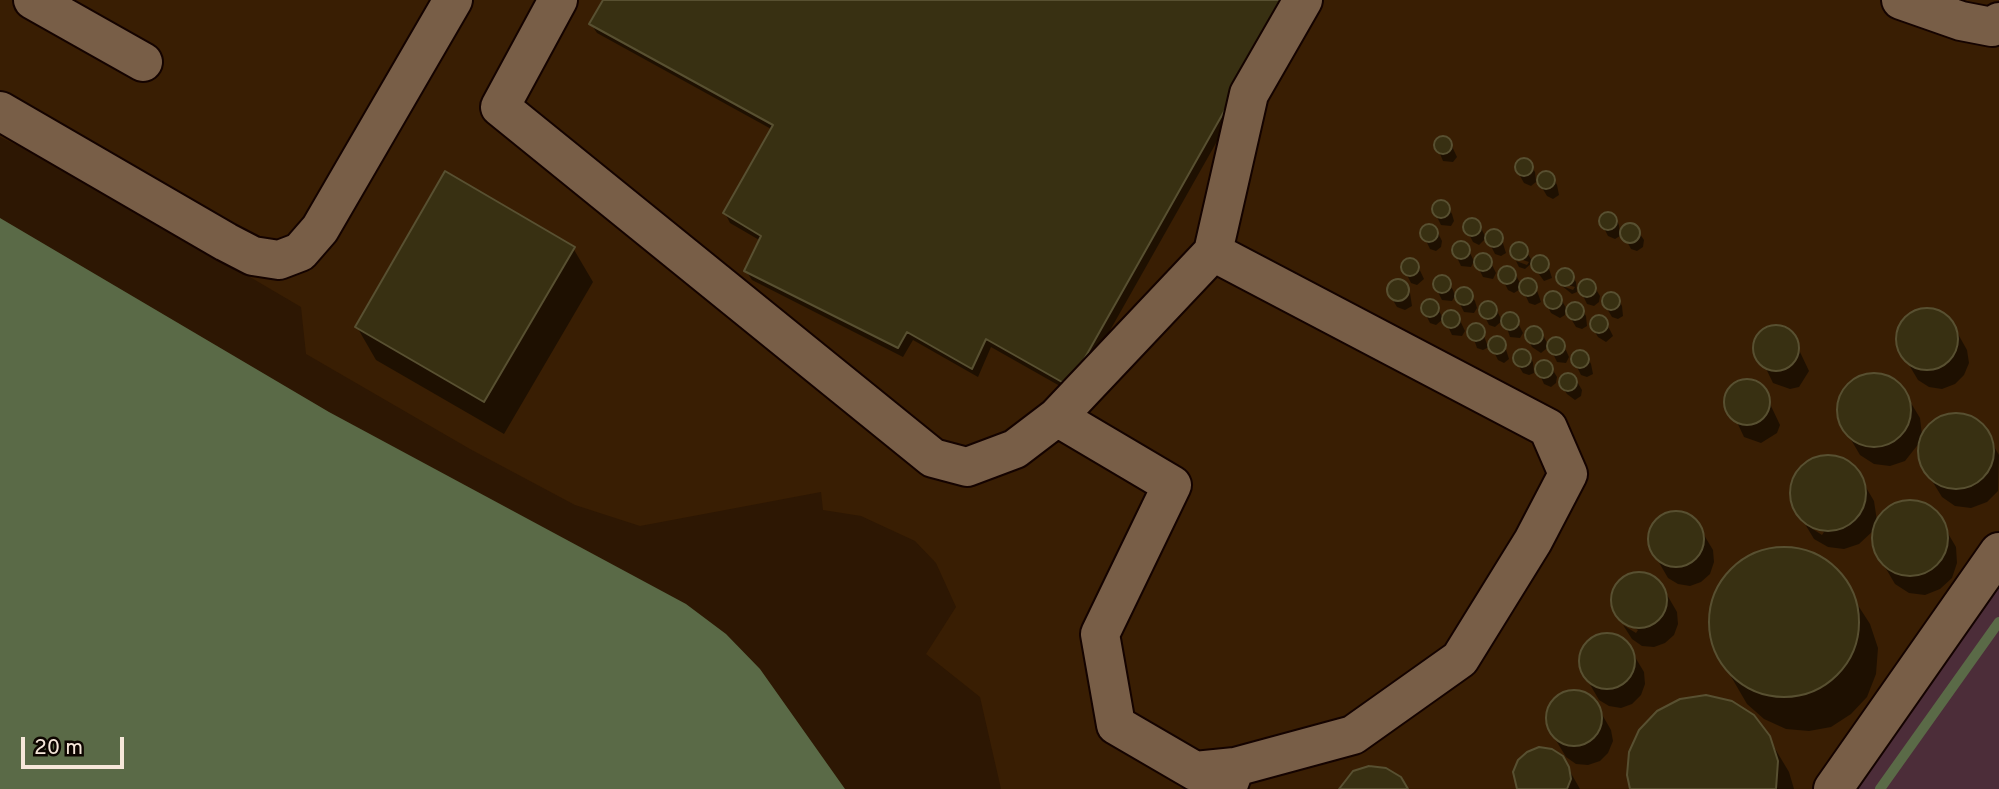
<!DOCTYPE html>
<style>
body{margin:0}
#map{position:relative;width:1999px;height:789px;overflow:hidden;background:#2d1703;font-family:Overpass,sans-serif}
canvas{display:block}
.scale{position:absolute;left:21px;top:737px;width:103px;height:32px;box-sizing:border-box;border:4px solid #f6e7da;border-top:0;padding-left:9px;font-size:21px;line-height:24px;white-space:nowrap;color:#f6e7da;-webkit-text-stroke:5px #0e0601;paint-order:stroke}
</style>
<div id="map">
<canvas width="1999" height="789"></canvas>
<div class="scale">20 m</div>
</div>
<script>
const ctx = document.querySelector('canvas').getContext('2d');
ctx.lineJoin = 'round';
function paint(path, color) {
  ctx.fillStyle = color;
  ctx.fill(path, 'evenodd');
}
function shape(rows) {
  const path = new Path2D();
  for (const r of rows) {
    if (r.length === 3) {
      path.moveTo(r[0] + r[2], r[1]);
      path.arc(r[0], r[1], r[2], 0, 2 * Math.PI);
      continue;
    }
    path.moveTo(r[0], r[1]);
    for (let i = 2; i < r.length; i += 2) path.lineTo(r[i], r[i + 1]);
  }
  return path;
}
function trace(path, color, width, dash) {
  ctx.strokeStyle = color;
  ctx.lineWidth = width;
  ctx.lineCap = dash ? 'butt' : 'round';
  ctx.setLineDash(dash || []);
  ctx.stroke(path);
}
const built = shape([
 [0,0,1999,0,1999,542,1839,789,1001,789,980,697,926,654,956,607,936,563,915,541,861,516,823,510,821,492,640,526,575,505,470,449,306,354,301,307,66,169,0,137]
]);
const green = shape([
 [1999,571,1999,789,1855,789]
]);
const water = shape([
 [0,218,329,412,686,604,726,634,760,669,845,789,0,789]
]);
const shadow = shape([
 [605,0,1297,0,1074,394,991,347,978,377,913,340,903,357,752,280,746,271,761,241,730,223,725,213,773,130,597,33,591,24],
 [1439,139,1449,140,1457,157,1453,162,1443,161,1436,144],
 [1523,160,1529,162,1535,172,1536,182,1531,186,1524,183,1519,174,1518,163],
 [1546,173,1552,175,1557,185,1559,195,1553,199,1547,196,1541,186,1540,176],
 [1440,202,1446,204,1452,214,1454,221,1451,226,1441,225,1436,215,1435,205],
 [1607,213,1614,215,1619,225,1620,236,1615,239,1608,236,1603,226,1601,216],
 [1472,219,1478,222,1486,238,1479,245,1473,242,1465,226],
 [1629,225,1638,231,1644,240,1643,247,1637,251,1631,249,1622,232],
 [1428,226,1437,231,1442,241,1441,247,1436,251,1430,249,1422,232],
 [1490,232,1500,234,1506,253,1501,256,1495,254,1487,238],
 [1457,244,1466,245,1474,261,1471,267,1461,266,1453,249],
 [1518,244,1524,247,1532,261,1539,256,1546,259,1552,278,1544,281,1533,266,1534,261,1525,269,1519,267,1516,261,1527,265,1529,262,1514,257,1512,251],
 [573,248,593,282,504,434,376,360,357,327],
 [1478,256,1488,257,1496,273,1493,279,1483,277,1475,261],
 [1410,260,1416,262,1424,279,1417,285,1411,283,1403,267],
 [1506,268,1515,273,1521,285,1524,281,1534,282,1541,302,1535,305,1529,303,1522,288,1514,293,1508,290,1500,274],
 [1564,269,1570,272,1576,282,1577,292,1572,294,1562,286,1573,290,1575,287,1560,283,1559,272],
 [1441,277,1447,280,1453,290,1455,296,1452,301,1442,300,1437,290,1436,280],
 [1586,281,1594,286,1600,296,1599,302,1594,306,1587,304,1579,287],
 [1393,282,1405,284,1410,293,1412,306,1405,310,1397,307,1391,297,1388,289],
 [1463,289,1469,292,1475,301,1477,308,1474,313,1464,312,1459,302,1458,292],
 [1552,293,1561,299,1566,308,1565,315,1560,318,1551,313,1546,303,1547,296],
 [1610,294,1617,296,1622,306,1623,316,1618,319,1612,317,1606,307,1605,297],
 [1429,300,1435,302,1443,319,1436,325,1430,323,1422,307],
 [1488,302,1494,304,1501,319,1509,314,1515,317,1523,333,1520,338,1510,337,1504,319,1495,327,1489,325,1481,309],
 [1574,304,1580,306,1586,316,1587,326,1582,329,1576,327,1570,317,1569,307],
 [1924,309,1937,311,1949,318,1967,350,1969,363,1964,375,1955,384,1942,389,1929,387,1918,380,1899,348,1898,335,1902,323,1912,313],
 [1447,313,1457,314,1465,331,1462,336,1452,335,1444,318],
 [1599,317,1605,320,1613,336,1606,342,1598,337,1592,327,1593,320],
 [1475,325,1481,328,1488,347,1493,338,1503,340,1509,359,1504,363,1498,360,1491,346,1483,350,1477,348,1470,328],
 [1533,327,1542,333,1547,343,1546,349,1541,353,1532,347,1527,337,1528,331],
 [1774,327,1791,333,1809,371,1799,387,1790,389,1773,383,1755,346,1758,337],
 [1552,340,1562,341,1569,357,1566,363,1557,362,1549,345],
 [1521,351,1527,353,1533,362,1534,373,1529,375,1523,373,1517,363,1516,354],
 [1580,352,1586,354,1591,364,1593,374,1587,377,1581,375,1576,365,1574,355],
 [1543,362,1551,367,1557,377,1556,383,1551,387,1544,384,1537,368],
 [1871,374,1887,376,1900,385,1920,418,1922,435,1937,420,1952,415,1968,417,1982,426,1999,455,1998,491,1987,502,1971,508,1955,506,1942,497,1921,463,1920,442,1905,461,1890,466,1874,464,1860,455,1840,421,1838,405,1844,390,1855,379],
 [1567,375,1576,380,1582,390,1581,396,1575,400,1567,394,1561,385,1562,378],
 [1745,381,1762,387,1780,425,1777,433,1761,443,1744,437,1726,399,1729,391],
 [1825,457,1841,458,1854,467,1874,501,1877,521,1891,507,1906,502,1922,504,1936,513,1956,547,1957,563,1952,578,1940,589,1925,595,1909,593,1895,584,1875,550,1873,531,1859,544,1844,549,1828,547,1814,539,1805,524,1822,535,1824,532,1802,518,1794,505,1792,488,1798,473,1809,462],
 [1673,512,1685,513,1695,520,1713,550,1714,562,1710,574,1701,582,1690,586,1678,584,1668,578,1650,547,1649,535,1653,524,1661,516],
 [1787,548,1813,554,1834,568,1870,624,1878,648,1876,674,1867,697,1851,714,1831,727,1809,731,1786,729,1764,719,1747,704,1715,649,1710,626,1712,604,1722,582,1739,563,1762,551],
 [1637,573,1649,574,1659,581,1677,612,1678,624,1674,635,1665,643,1654,647,1642,646,1632,639,1623,625,1636,633,1638,630,1621,619,1621,622,1614,609,1613,597,1617,586,1625,577],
 [1604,634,1616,635,1626,642,1644,672,1645,684,1641,695,1632,704,1621,708,1609,706,1599,700,1581,669,1580,657,1584,646],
 [1571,691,1583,693,1593,699,1611,730,1613,741,1608,753,1600,761,1588,765,1576,764,1566,757,1548,727,1547,715,1560,695],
 [1768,737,1789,772,1794,789,1632,789],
 [1568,768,1580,789,1519,789]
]);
const stream = shape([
 [1880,789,1999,622]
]);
const building = shape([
 [603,0,1287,0,1069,386,986,339,972,369,907,332,898,348,744,271,761,236,723,213,773,125,589,24,603,0],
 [1443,145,9],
 [1524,167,9],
 [1546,180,9],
 [445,171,575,247,484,402,355,327,445,171],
 [1441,209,9],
 [1608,221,9],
 [1472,227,9],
 [1630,233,10],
 [1429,233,9],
 [1494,238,9],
 [1461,250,9],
 [1519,251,9],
 [1483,262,9],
 [1540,264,9],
 [1410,267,9],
 [1507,275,9],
 [1565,277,9],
 [1442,284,9],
 [1528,287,9],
 [1398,290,11],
 [1587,288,9],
 [1464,296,9],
 [1553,300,9],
 [1611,301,9],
 [1430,308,9],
 [1488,310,9],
 [1575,311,9],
 [1927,339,31],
 [1451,319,9],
 [1510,321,9],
 [1599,324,9],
 [1476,332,9],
 [1776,348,23],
 [1534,335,9],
 [1497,345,9],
 [1556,346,9],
 [1522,358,9],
 [1580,359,9],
 [1544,369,9],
 [1874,410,37],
 [1568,382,9],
 [1747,402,23],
 [1956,451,38],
 [1828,493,38],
 [1910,538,38],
 [1676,539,28],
 [1784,622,75],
 [1639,600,28],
 [1607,661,28],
 [1574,718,28],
 [1706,695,1732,701,1754,715,1770,736,1778,761,1776,789,1630,789,1627,775,1629,752,1639,730,1657,711,1680,699,1706,695],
 [1539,747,1552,749,1563,756,1569,767,1571,779,1567,789,1517,789,1513,772,1518,760,1527,752,1539,747],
 [1369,766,1386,768,1401,777,1408,789,1339,789,1353,771,1369,766]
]);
const minor = shape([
 [33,0,143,62],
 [558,0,500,107,933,458,967,467,1015,449,1057,417,1213,252,1548,428,1568,474,1533,541,1460,659,1353,735,1235,767,1227,789],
 [1901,0,1961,21,1992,27,1999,22],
 [0,111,226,242,253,256,279,260,300,252,320,229,453,0],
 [1213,252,1249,94,1303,0],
 [1057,417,1172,485,1100,634,1116,725,1195,771,1235,767],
 [1833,789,1999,552]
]);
paint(built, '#391e03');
paint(green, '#4c2d39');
paint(water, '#5a6a47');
paint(shadow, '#0007');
trace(stream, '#5a6a47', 10);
paint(building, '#383012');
trace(building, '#585031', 2);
trace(minor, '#140300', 42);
trace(minor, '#785e47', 38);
</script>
